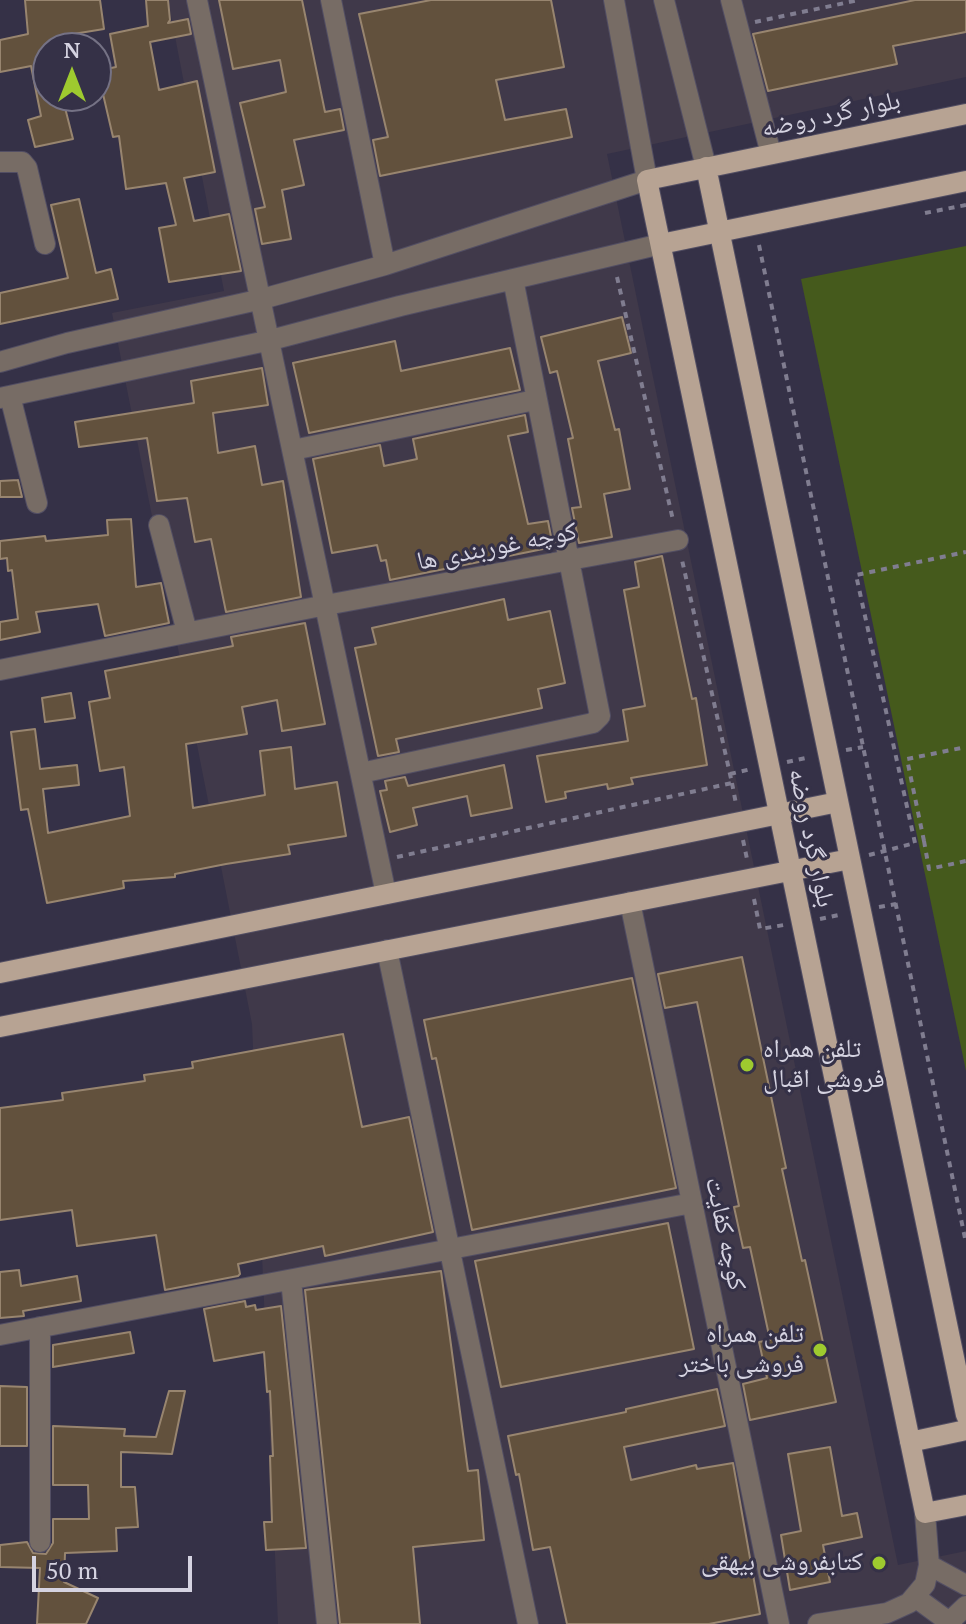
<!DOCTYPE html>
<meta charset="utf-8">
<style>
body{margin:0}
#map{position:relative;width:966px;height:1624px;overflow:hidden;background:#353147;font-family:"PT Serif",serif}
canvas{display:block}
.north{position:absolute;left:32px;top:32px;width:80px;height:80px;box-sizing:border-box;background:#353147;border:2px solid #757285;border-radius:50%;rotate:0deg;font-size:22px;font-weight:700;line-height:32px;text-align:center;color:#d5d3e1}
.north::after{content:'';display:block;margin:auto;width:28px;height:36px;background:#9eca2f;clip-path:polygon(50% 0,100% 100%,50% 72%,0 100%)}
.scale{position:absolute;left:32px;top:1556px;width:160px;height:36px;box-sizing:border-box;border:4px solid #d5d3e1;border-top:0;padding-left:10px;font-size:24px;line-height:28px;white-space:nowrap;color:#d5d3e1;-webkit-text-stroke:6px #353147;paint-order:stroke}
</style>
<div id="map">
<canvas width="966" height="1624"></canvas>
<div class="north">N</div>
<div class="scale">50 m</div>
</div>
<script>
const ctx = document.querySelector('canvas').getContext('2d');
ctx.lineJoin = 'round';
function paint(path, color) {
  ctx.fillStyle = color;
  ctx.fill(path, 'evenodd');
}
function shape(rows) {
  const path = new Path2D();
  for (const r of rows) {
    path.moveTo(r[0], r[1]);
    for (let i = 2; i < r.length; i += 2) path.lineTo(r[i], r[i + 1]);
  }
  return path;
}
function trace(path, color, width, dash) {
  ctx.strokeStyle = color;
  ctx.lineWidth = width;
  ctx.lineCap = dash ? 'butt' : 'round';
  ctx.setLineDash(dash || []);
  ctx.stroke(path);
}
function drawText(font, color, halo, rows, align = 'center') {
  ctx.font = font + ' "PT Serif","Noto Naskh Arabic",serif';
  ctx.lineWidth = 6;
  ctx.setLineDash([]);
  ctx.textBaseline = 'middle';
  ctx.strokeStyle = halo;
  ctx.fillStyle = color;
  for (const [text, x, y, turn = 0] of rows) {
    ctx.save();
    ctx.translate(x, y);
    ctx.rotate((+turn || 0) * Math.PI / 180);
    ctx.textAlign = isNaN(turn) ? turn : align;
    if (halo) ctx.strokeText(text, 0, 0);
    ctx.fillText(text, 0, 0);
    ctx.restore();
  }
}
const commercial = shape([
 [168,0,966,0,966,77,607,154,898,1565,966,1551,966,1624,278,1624,252,1024,112,313,224,291]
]);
const green = shape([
 [966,246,966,1071,801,279]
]);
const building = shape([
 [25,0,100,0,104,29,61,36,62,48,48,48,48,96,62,96,73,139,35,147,28,120,41,116,31,66,0,72,0,40,28,34,25,0],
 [146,0,168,0,170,20,168,23,188,19,191,34,150,42,159,90,197,81,215,172,184,178,194,221,229,214,241,271,169,282,159,228,176,225,166,183,126,189,119,136,113,137,103,94,96,96,96,71,116,67,110,34,148,26,146,0],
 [219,0,302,0,325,112,340,109,344,130,294,140,304,185,282,190,291,239,262,244,255,209,265,207,240,103,286,92,280,60,233,69,219,0],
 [431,0,551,0,564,67,496,80,505,120,566,109,572,137,380,176,373,140,388,137,359,14,431,0],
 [915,0,966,0,966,32,893,46,897,64,768,91,753,34,915,0],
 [79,199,96,273,111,269,118,299,0,324,0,293,68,278,51,205,79,199],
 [622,317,631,353,598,361,615,430,619,429,630,489,604,494,612,537,579,543,572,508,581,507,568,439,573,438,557,371,550,373,541,337,622,317],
 [395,341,401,371,510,348,520,390,309,433,293,363,395,341],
 [262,368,268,405,213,413,218,453,255,446,262,485,283,481,301,597,226,612,211,539,195,542,187,498,157,501,147,438,79,447,75,422,194,403,191,381,262,368],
 [525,415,528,432,508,436,528,524,548,521,553,547,390,580,386,560,381,561,377,545,332,553,313,459,380,445,384,466,417,459,413,439,525,415],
 [18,480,22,497,0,497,0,481,18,480],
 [131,519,136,587,161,583,169,623,105,636,98,604,36,612,40,632,0,640,0,622,18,619,12,570,8,571,7,558,0,559,0,541,45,536,46,541,108,535,107,520,131,519],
 [662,556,692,699,696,698,707,765,631,778,633,784,608,789,607,784,565,792,566,798,546,802,537,756,628,741,623,710,645,706,624,590,639,587,635,562,662,556],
 [504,599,508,620,550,611,565,683,538,689,542,708,396,739,399,752,378,756,355,648,376,644,372,628,504,599],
 [305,623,325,724,282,731,277,700,242,707,247,734,186,744,193,808,265,795,260,751,291,747,295,789,337,782,346,836,288,845,290,854,226,864,175,874,175,877,123,881,124,888,47,903,28,809,21,810,11,732,35,729,40,769,77,765,79,785,43,789,48,833,130,816,124,767,100,771,89,702,110,698,105,671,233,646,231,637,305,623],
 [71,693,75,718,45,722,42,698,71,693],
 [504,765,512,808,471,816,467,796,413,808,417,825,390,832,380,791,387,790,385,781,405,777,408,786,504,765],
 [742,957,786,1168,782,1169,802,1261,805,1260,836,1402,750,1420,743,1384,767,1378,759,1342,770,1340,750,1247,743,1248,734,1207,739,1206,697,1002,665,1008,658,974,742,957],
 [632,978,676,1188,472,1230,436,1058,432,1059,424,1020,632,978],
 [343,1034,362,1127,409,1117,433,1232,325,1256,323,1246,238,1264,240,1274,238,1276,165,1290,156,1235,77,1246,72,1210,0,1220,0,1108,63,1100,62,1093,145,1081,144,1075,193,1068,192,1062,343,1034],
 [668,1223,694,1349,501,1387,475,1261,668,1223],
 [19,1270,21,1286,77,1276,81,1301,23,1311,24,1316,0,1318,0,1272,19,1270],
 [441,1271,468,1471,478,1470,484,1540,413,1547,420,1624,340,1624,305,1290,441,1271],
 [245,1301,246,1307,255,1305,256,1310,281,1306,306,1548,266,1550,264,1522,272,1522,270,1456,273,1456,270,1391,267,1392,264,1352,214,1361,204,1309,245,1301],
 [130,1332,134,1353,53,1367,53,1345,130,1332],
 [0,1386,27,1387,27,1446,0,1446,0,1386],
 [717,1389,725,1426,624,1447,631,1480,696,1465,697,1469,733,1463,760,1614,709,1624,567,1624,550,1547,533,1550,519,1474,516,1475,508,1436,626,1412,626,1409,717,1389],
 [169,1391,185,1391,172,1454,121,1452,121,1487,135,1487,138,1527,116,1528,117,1551,65,1553,64,1582,98,1598,86,1624,37,1624,40,1568,0,1567,0,1545,27,1542,33,1553,46,1554,53,1543,53,1519,89,1519,88,1485,53,1485,53,1426,125,1429,124,1436,156,1437,169,1391],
 [830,1447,842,1516,857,1513,862,1537,823,1545,830,1582,790,1590,781,1535,801,1531,788,1454,830,1447]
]);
const path = shape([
 [755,22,859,0],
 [925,213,966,205],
 [759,245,966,1243],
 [617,277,673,520],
 [846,750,863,747],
 [787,762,810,757],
 [730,774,751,769],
 [732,783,736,804],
 [743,840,747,859],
 [924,841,907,759,966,747],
 [924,841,929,869,966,861],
 [915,843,856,575,966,552],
 [869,855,915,843],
 [397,857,732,783,682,560],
 [754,899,760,929,784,925],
 [879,907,896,904],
 [820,919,843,914]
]);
const minor = shape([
 [197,0,386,894],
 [331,0,385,265],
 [664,0,706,167],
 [731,0,771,154],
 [0,162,22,162,27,168,45,244],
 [0,362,67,343,262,299,385,265,647,180,614,0],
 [10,396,37,503],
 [0,398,271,340,400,306,661,244],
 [293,450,535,400],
 [159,525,187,632],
 [0,670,326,605,678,540],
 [361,773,593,723,600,716,513,279],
 [630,902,779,1624],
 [387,950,528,1624],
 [291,1280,327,1624],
 [40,1327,40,1542],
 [0,1335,692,1203],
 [929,1565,966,1585],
 [915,1597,952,1624],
 [818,1624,887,1613,909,1603,925,1584,929,1565,925,1513],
 [947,1624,966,1606]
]);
const major = shape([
 [966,114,647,180,925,1513,966,1505],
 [706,167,966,1415],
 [661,244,966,181],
 [0,973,838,802],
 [0,1027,850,859],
 [910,1442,966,1430]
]);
const markers = [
 [747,1065,8,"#9eca2f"],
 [820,1350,8,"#9eca2f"],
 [879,1563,8,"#9eca2f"]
];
const streetNames = [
 ["بلوار گرد روضه",831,115,-12],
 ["کوچه غوربندی ها",497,547,-11],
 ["بلوار گرد روضه",811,838,78],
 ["کوچه کفایت",725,1234,78]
];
const poiNames = [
 ["تلفن همراه",763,1050,"left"],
 ["فروشی اقبال",763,1080,"left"],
 ["تلفن همراه",804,1335],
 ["فروشی باختر",804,1365],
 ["کتابفروشی بیهقی",863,1563]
];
paint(commercial, '#40394a');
paint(green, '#455a1c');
paint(building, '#62513d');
trace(building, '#98856f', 2);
trace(minor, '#524e63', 22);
trace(major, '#524e63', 22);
trace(path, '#807d90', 4, [6, 6]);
trace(minor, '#776c65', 20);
trace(major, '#b7a393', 20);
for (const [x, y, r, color] of markers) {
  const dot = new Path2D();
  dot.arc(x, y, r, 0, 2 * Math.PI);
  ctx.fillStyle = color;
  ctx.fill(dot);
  trace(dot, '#353147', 3);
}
drawText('26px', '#d5d3e1', '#353147', streetNames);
drawText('26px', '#d5d3e1', '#353147', poiNames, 'right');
</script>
